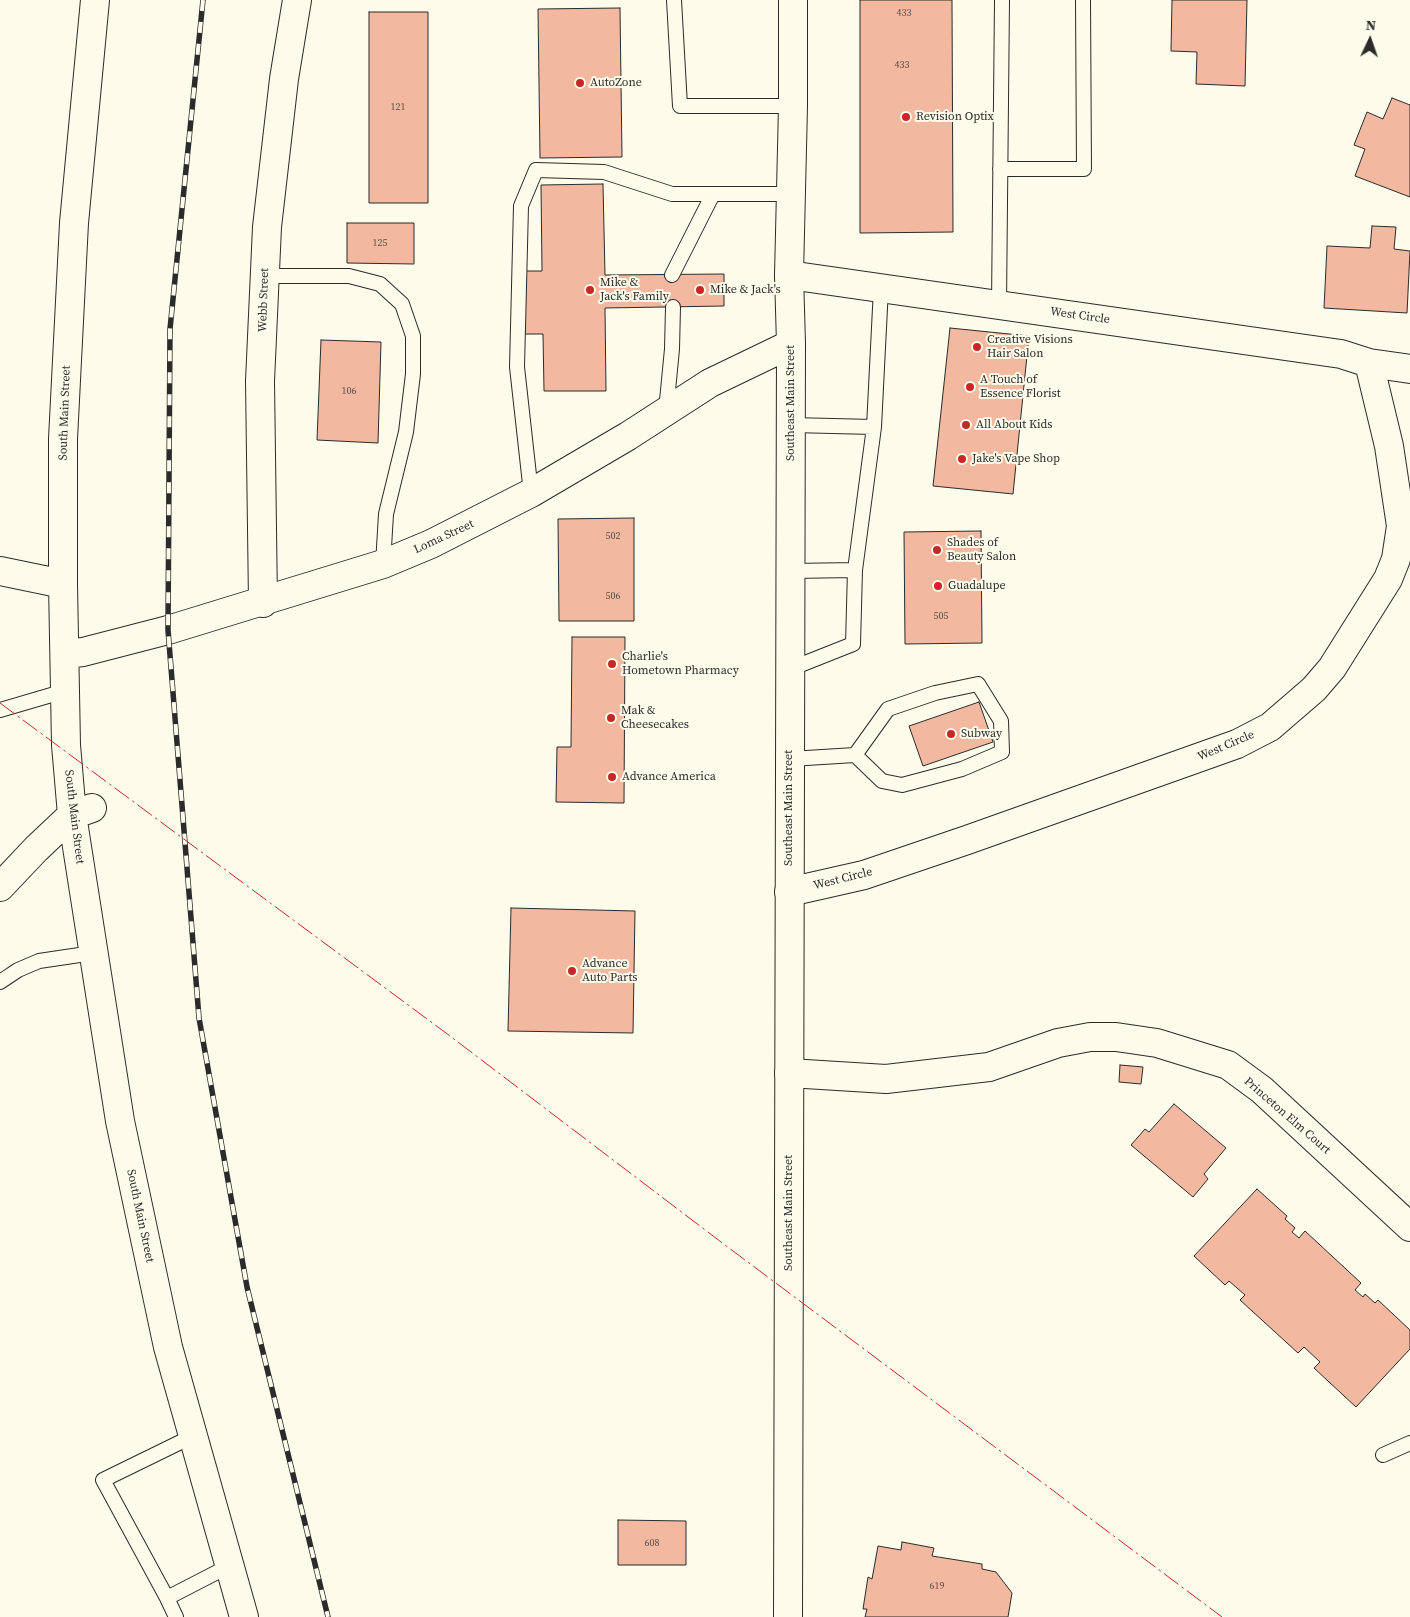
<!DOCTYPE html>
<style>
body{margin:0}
#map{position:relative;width:1410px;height:1617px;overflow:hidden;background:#fdfbea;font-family:"Source Serif 4",serif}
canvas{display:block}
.north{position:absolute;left:1345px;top:15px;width:50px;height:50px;-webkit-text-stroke:4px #fdfbea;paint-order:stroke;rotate:3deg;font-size:14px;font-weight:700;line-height:20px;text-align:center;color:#2b2b2b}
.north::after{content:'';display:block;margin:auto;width:18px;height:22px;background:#2b2b2b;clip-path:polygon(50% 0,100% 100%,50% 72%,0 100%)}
</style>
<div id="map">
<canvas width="1410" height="1617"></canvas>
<div class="north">N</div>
</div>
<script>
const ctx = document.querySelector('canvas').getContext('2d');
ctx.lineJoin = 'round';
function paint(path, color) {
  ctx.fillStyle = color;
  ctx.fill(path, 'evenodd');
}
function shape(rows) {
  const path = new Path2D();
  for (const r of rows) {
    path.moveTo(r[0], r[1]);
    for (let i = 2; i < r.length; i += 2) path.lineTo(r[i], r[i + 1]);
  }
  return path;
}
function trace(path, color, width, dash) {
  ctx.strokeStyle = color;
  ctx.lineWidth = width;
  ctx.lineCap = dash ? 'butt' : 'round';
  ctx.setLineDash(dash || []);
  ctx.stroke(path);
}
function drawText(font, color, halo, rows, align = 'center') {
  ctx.font = font + ' "Source Serif 4",serif';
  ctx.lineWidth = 4;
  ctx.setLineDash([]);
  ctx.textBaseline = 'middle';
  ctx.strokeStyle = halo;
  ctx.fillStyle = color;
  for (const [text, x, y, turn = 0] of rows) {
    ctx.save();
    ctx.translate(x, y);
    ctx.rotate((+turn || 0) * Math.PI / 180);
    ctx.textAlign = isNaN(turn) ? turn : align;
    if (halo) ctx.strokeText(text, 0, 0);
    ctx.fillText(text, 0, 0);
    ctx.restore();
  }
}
const building = shape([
 [860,0,952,0,953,232,860,233,860,0],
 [1172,0,1247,0,1245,86,1196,84,1197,52,1171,51,1172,0],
 [620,8,622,157,540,158,538,9,620,8],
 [369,12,428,12,428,203,369,203,369,12],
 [1392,98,1410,105,1410,197,1355,176,1365,149,1354,145,1367,112,1383,119,1392,98],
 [603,184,605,275,724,274,724,306,605,308,606,391,544,391,543,334,525,334,524,271,542,271,541,185,603,184],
 [347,223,414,223,414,264,347,263,347,223],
 [1372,226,1396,227,1394,249,1410,251,1407,313,1324,308,1327,246,1370,248,1372,226],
 [950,328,1029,336,1013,494,933,486,950,328],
 [321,340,381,342,378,443,317,440,321,340],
 [634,518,634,621,559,621,558,519,634,518],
 [981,531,982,643,905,644,904,532,981,531],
 [572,637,625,637,624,803,556,802,557,747,571,747,572,637],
 [979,702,993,742,923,766,909,726,979,702],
 [511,908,635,911,633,1033,508,1031,511,908],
 [1120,1065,1143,1067,1141,1084,1119,1082,1120,1065],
 [1174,1104,1226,1148,1204,1174,1208,1179,1193,1197,1131,1145,1145,1129,1149,1132,1174,1104],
 [1257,1189,1287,1216,1285,1219,1295,1228,1292,1232,1299,1238,1305,1231,1361,1283,1355,1290,1363,1297,1365,1294,1375,1303,1378,1300,1410,1330,1410,1349,1356,1407,1314,1368,1320,1362,1304,1347,1298,1353,1240,1300,1245,1295,1229,1281,1225,1285,1194,1256,1257,1189],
 [618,1520,686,1521,686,1565,618,1565,618,1520],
 [902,1542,934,1548,932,1556,982,1564,982,1569,996,1572,1012,1593,1008,1617,865,1617,867,1609,863,1609,868,1577,872,1579,878,1546,901,1550,902,1542]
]);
const service = shape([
 [674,0,680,106,793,106],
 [1000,169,1084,169,1083,0],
 [672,275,713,194],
 [265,276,349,276,380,284,402,304,413,336,413,374,406,432,386,514,383,564],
 [999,304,1002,0],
 [666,411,672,349,673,307],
 [791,425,874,427],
 [531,493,517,367,521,206,536,170,604,172,672,194,791,194],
 [790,571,855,570],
 [790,669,853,644,855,570,874,427,881,288],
 [0,710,65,691],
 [790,759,855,755,882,781,902,785,962,769,1002,752,1001,721,978,684,935,693,888,709,855,755],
 [0,982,18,970,39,961,93,953],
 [193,1436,103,1480,167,1598,229,1566],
 [1383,1455,1410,1443],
 [167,1598,176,1617]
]);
const minor = shape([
 [95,0,74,223,63,439,63,584,66,745,72,815,120,1121,168,1347,244,1617],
 [789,275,1341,354,1369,363,1389,446,1401,526,1396,559,1388,579,1332,668,1314,689,1270,727,1237,744,967,840,864,875,789,892],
 [1369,363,1410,369],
 [0,571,63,584],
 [263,603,260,381,267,227,284,79,297,0],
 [65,654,83,652,168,630,383,564,431,544,531,493,628,436,710,383,791,344],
 [0,887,36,849,72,815,92,808],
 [789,1073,886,1079,989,1067,1058,1043,1090,1037,1116,1037,1157,1043,1228,1065,1262,1090,1410,1227]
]);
const primary = shape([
 [788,1617,791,344,789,275,793,106,793,0]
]);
const rail = shape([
 [203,0,170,329,168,630,199,1018,247,1287,328,1617]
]);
const power = shape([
 [0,703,446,1033,721,1242,1222,1617]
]);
const markers = [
 [580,83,5,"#c62828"],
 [906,117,5,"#c62828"],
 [590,290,5,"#c62828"],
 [700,290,5,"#c62828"],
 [977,347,5,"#c62828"],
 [970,387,5,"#c62828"],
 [966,425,5,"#c62828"],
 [962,459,5,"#c62828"],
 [937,550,5,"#c62828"],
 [938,586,5,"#c62828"],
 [612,664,5,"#c62828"],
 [611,718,5,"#c62828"],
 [951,734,5,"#c62828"],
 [612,777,5,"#c62828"],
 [572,971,5,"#c62828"]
];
const numberNames = [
 ["433",904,13],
 ["433",902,65],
 ["121",398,107],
 ["125",380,243],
 ["106",349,391],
 ["502",613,536],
 ["506",613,596],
 ["505",941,616],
 ["608",652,1543],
 ["619",937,1586]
];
const poiNames = [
 ["AutoZone",590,83],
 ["Revision Optix",916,117],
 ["Mike &",600,283],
 ["Jack's Family",600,297],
 ["Mike & Jack's",710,290],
 ["Creative Visions",987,340],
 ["Hair Salon",987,354],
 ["A Touch of",980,380],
 ["Essence Florist",980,394],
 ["All About Kids",976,425],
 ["Jake's Vape Shop",972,459],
 ["Shades of",947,543],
 ["Beauty Salon",947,557],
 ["Guadalupe",948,586],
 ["Charlie's",622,657],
 ["Hometown Pharmacy",622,671],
 ["Mak &",621,711],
 ["Cheesecakes",621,725],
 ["Subway",961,734],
 ["Advance America",622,777],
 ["Advance",582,964],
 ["Auto Parts",582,978]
];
const streetNames = [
 ["Webb Street",264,300,-88],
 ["West Circle",1080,316,8],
 ["Southeast Main Street",791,403,-90],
 ["South Main Street",65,413,-88],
 ["Loma Street",444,537,-25],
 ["West Circle",1226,746,-23],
 ["Southeast Main Street",789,808,-90],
 ["South Main Street",74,817,83],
 ["West Circle",843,879,-14],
 ["Princeton Elm Court",1287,1116,41],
 ["Southeast Main Street",789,1213,-90],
 ["South Main Street",140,1216,78]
];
paint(building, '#f2b8a0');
trace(building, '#2b2b2b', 1);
trace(service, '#2b2b2b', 16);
trace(minor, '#2b2b2b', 30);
trace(primary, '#2b2b2b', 30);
trace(service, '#fdfbea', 14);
trace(minor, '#fdfbea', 28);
trace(primary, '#fdfbea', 28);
trace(rail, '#2b2b2b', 5.5);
trace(rail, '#fdfbea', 4, [11]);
trace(power, '#c62828', 1, [18, 4, 2.5, 4]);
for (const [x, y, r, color] of markers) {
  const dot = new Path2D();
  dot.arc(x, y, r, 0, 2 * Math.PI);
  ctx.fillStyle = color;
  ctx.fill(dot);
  trace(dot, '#fdfbea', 2);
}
drawText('10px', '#5d4e48', null, numberNames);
drawText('12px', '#2b2b2b', '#fdfbea', poiNames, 'left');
drawText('12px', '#2b2b2b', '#fdfbea', streetNames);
</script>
